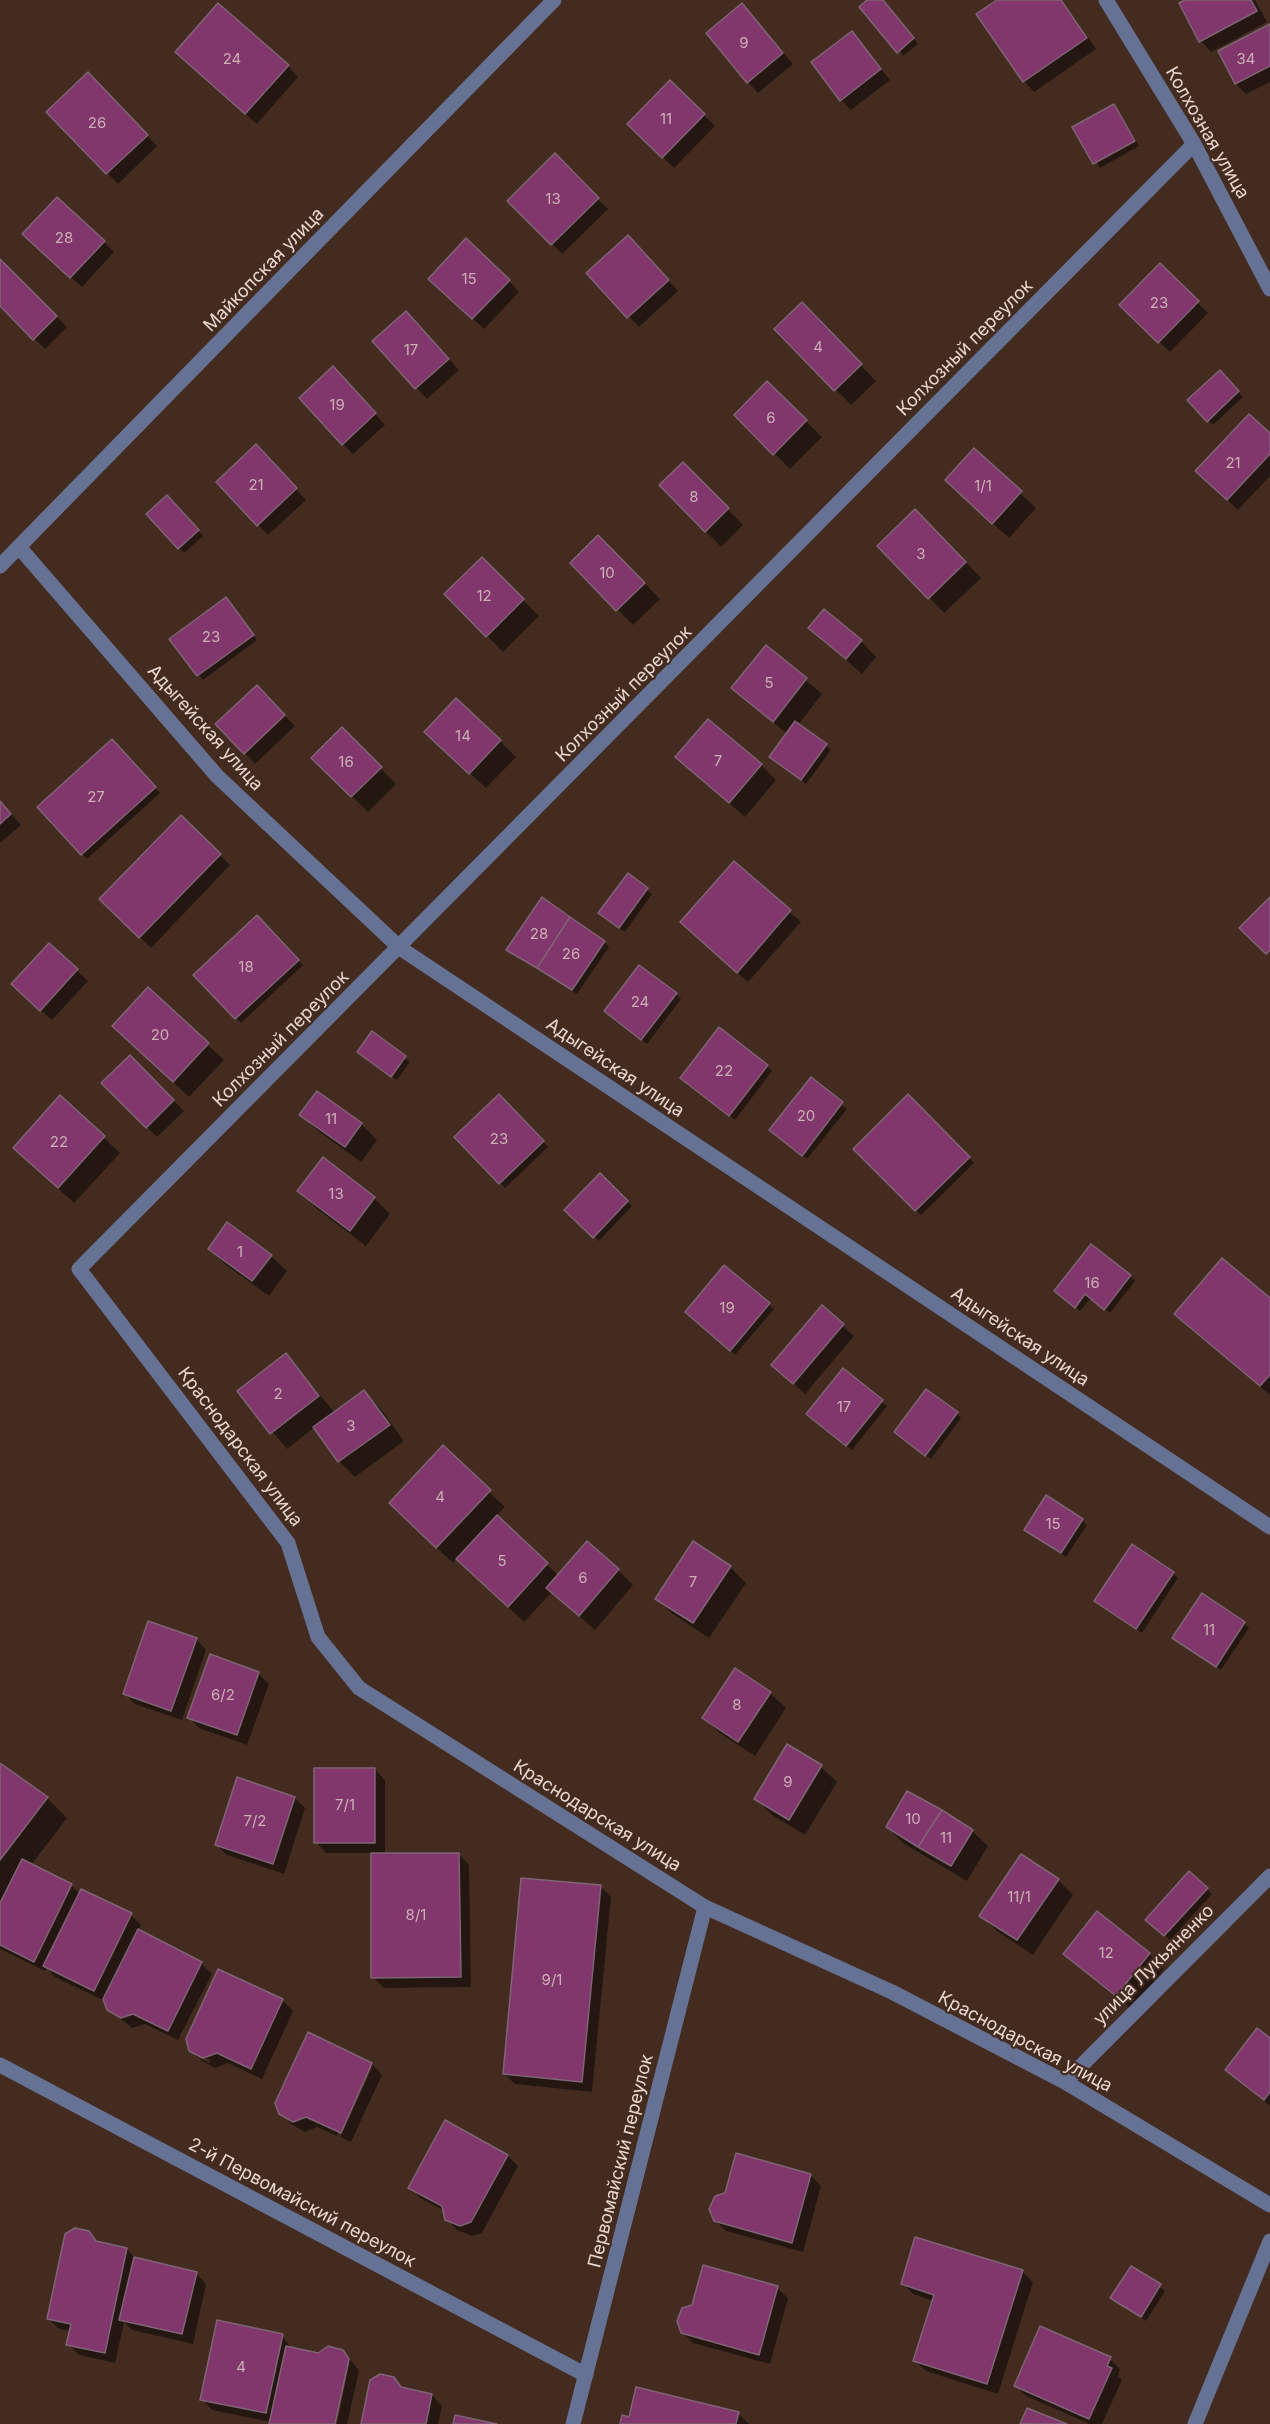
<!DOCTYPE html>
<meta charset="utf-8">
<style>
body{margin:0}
canvas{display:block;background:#442b20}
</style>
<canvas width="1270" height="2424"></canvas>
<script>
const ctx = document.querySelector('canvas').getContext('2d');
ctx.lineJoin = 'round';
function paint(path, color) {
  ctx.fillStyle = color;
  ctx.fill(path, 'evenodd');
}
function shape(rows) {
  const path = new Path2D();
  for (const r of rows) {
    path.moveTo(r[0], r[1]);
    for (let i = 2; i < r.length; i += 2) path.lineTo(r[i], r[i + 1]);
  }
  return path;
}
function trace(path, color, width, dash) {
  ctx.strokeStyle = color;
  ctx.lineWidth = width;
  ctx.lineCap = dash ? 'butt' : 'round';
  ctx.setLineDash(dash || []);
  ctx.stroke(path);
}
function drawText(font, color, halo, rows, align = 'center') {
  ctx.font = font + ' Inter,sans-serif';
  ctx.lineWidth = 4.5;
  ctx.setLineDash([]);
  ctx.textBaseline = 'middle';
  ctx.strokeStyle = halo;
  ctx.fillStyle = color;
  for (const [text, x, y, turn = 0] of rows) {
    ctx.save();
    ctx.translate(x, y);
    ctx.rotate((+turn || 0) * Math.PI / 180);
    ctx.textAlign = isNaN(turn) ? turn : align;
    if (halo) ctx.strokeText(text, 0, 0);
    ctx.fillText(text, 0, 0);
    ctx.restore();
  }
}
const shadow = shape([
 [870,0,882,0,918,44,903,56],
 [999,0,1062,0,1096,49,1034,92,1024,81],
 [1188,0,1255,0,1267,22,1211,52,1201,41,1181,4],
 [752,16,793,64,758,93,748,82],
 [1270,26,1270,82,1246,94,1236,84,1220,52],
 [852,33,890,80,851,110,841,100],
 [187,63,288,66,298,77,257,124],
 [670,82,715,126,674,168,629,124],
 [99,84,157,146,118,184,49,112],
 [1114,105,1139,146,1100,168,1074,127],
 [555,156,608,209,562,254,510,201],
 [104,242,114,252,82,287,35,245],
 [639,248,678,291,639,327,588,273],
 [0,261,67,327,45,349,0,304],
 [1160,265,1208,313,1170,352,1121,305],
 [509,281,519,292,484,329,441,289],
 [802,304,876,381,851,405,776,329],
 [417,323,459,370,427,399,374,341],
 [1220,372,1243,397,1213,425,1189,400],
 [343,379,385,425,353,454,343,444],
 [767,383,822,437,790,469,736,415],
 [1270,435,1270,476,1238,510,1208,482],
 [974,450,1036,508,1009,538,962,496],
 [266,457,306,500,268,535,258,525],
 [683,464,743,525,721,547,661,485],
 [172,502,203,536,184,553,148,514],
 [931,526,981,578,944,613,929,597],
 [598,537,660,599,633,625,572,563],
 [482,559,539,616,503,652,446,594],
 [230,604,257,640,203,680,171,639],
 [810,628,861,641,876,657,862,674],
 [766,647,822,694,798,725,831,750,806,784,776,761,787,734,733,688],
 [257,687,295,726,255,764,245,753],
 [342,729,396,784,368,812,313,758],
 [112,741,160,793,87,859,82,854],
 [500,741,516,757,486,788,442,748],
 [677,757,761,765,776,780,745,817],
 [0,801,21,825,0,843],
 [181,817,230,865,151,948,101,899],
 [734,863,801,922,748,982,692,933],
 [628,875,652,894,625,932,605,918],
 [256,917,303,965,241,1023,195,975],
 [604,942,609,947,577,994,508,950],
 [49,945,88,981,52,1020,24,995],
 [148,989,224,1060,189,1097,129,1041],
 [676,994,681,999,647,1044,611,1016],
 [373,1033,410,1062,397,1080,364,1056],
 [130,1057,184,1111,157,1137,103,1083],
 [767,1066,772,1071,735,1120,687,1082],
 [811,1079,847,1109,807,1159,776,1135],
 [499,1096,548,1147,505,1188,456,1137],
 [60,1097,120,1153,74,1203,30,1163],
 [908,1097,974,1163,921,1215,855,1149],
 [301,1114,361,1124,377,1140,361,1162,317,1130],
 [323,1159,374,1198,390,1214,366,1246,315,1207,299,1191],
 [600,1175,632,1206,599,1241,566,1210],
 [210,1249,271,1256,287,1271,269,1296,225,1264],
 [725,1267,774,1309,735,1355,691,1317],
 [1130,1276,1135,1281,1110,1313,1091,1298,1080,1311,1061,1296],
 [1270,1300,1270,1395,1177,1314],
 [822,1307,854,1336,805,1394,773,1365],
 [286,1355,335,1413,364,1392,380,1408,404,1441,355,1477,339,1461,315,1427,287,1449,239,1392],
 [843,1370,887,1406,852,1450,813,1418],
 [957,1413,961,1418,931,1459,901,1437],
 [489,1492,505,1507,496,1516,559,1576,618,1570,633,1585,595,1630,552,1592,524,1622,457,1558,453,1563,406,1519],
 [1082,1520,1087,1525,1066,1557,1025,1530],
 [730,1567,746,1583,709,1638,673,1614,657,1599],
 [1173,1573,1178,1578,1142,1633,1096,1601],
 [1244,1623,1249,1628,1221,1670,1179,1643],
 [196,1639,206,1650,182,1720,135,1704,125,1694],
 [258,1673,269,1684,247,1745,199,1728,189,1717],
 [770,1693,786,1708,755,1756,720,1733,704,1718],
 [0,1765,47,1798,67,1818,31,1865,71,1885,80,1894,131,1915,141,1925,138,1931,201,1963,212,1974,178,2040,145,2024,132,2028,108,2009,105,2001,55,1977,47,1968,45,1971,0,1949],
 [821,1767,837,1782,805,1835,772,1815,756,1799],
 [375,1769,385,1780,385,1854,459,1854,469,1865,471,1987,384,1988,373,1977,372,1853,326,1853,316,1842],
 [295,1798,305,1808,284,1874,227,1855,217,1845],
 [887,1827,972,1831,988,1846,967,1881,903,1843],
 [1189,1873,1212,1894,1170,1940,1152,1924],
 [1058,1880,1073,1895,1033,1955,997,1931,981,1916],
 [600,1886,611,1897,592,2092,515,2084,504,2074],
 [1065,1954,1149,1954,1164,1969,1132,2010],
 [219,1971,282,2000,293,2011,262,2079,228,2063,215,2068,202,2061,191,2050],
 [198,2054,211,2061,209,2063,198,2057],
 [308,2034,372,2064,382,2075,351,2142,340,2137,373,2066,369,2066,337,2136,317,2127,305,2132,291,2124,280,2113],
 [1270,2040,1270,2106,1227,2070],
 [446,2122,508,2156,518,2166,482,2233,472,2236,457,2230,446,2219,445,2211,420,2198,410,2187],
 [810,2175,821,2186,803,2252,726,2231,715,2220],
 [88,2233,98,2243,127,2249,137,2260,196,2273,206,2284,193,2344,132,2330,124,2322,115,2363,79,2355,68,2344,71,2331,59,2329,48,2318],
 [1131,2268,1165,2291,1146,2321,1112,2298],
 [1022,2271,1033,2282,998,2394,926,2371,915,2361,934,2301,913,2294,903,2283],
 [777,2288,788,2298,770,2364,693,2343,682,2332],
 [282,2336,292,2349,318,2354,342,2351,349,2358,333,2424,271,2424,271,2422,212,2410,202,2399],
 [350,2359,359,2371,347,2424,337,2424],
 [1110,2359,1120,2369,1118,2376,1122,2380,1102,2424,1090,2424,1026,2396,1016,2386],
 [393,2379,404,2389,432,2395,442,2406,438,2424,362,2424],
 [738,2413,749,2424,621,2424,630,2419]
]);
const building = shape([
 [867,0,883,0,914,38,897,53,859,7,867,0],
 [997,0,1061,0,1087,38,1023,82,976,14,997,0],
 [1185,0,1251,0,1257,11,1199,42,1179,3,1185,0],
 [218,3,289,65,245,114,175,52,218,3],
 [742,3,783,53,747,83,706,33,742,3],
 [1270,24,1270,66,1235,84,1218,51,1270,24],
 [852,31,881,69,840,101,811,62,852,31],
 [88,72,148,135,106,174,46,112,88,72],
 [670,80,705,114,662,158,627,124,670,80],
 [1114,104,1135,141,1093,164,1072,127,1114,104],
 [555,153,599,198,551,245,507,201,555,153],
 [57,197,105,241,70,278,22,234,57,197],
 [628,235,669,280,627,318,586,273,628,235],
 [466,238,510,280,472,319,428,279,466,238],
 [0,259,57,316,33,340,0,306,0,259],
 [1160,263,1199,301,1158,343,1119,305,1160,263],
 [802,302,862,364,834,391,774,329,802,302],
 [406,311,449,359,415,389,372,341,406,311],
 [333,366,376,413,342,445,299,398,333,366],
 [1220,370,1239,391,1207,422,1187,400,1220,370],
 [767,381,807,420,773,455,734,415,767,381],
 [1249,414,1270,433,1270,454,1227,500,1195,471,1249,414],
 [256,444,297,488,257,526,216,482,256,444],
 [974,448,1022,491,992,524,945,480,974,448],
 [683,462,729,508,705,532,659,485,683,462],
 [167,495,199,530,178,549,146,514,167,495],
 [915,509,966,562,928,599,877,546,915,509],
 [598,535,645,583,616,611,570,563,598,535],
 [482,557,524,599,486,637,444,594,482,557],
 [226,597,254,635,197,676,169,639,226,597],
 [824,609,862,640,846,659,808,628,824,609],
 [766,645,807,678,773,722,731,688,766,645],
 [257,685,285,715,244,754,215,724,257,685],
 [456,698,501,740,469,774,424,732,456,698],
 [708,719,762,764,729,803,675,757,708,719],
 [795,721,827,744,801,780,769,757,795,721],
 [342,727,382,767,351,797,311,758,342,727],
 [112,739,156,787,81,855,37,807,112,739],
 [0,801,11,814,0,824,0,801],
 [181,815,221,854,139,938,99,899,181,815],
 [734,861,791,910,737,973,680,922,734,861],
 [628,873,648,888,619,928,598,913,628,873],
 [542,897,570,917,537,968,506,950,542,897],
 [1270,897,1270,950,1266,954,1239,928,1270,897],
 [257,915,299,960,235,1019,193,975,257,915],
 [570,917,605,941,572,990,537,968,570,917],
 [49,943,78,969,40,1011,11,984,49,943],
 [639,965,677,993,641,1040,604,1011,639,965],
 [148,987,209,1043,173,1082,112,1026,148,987],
 [719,1027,768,1065,729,1116,680,1078,719,1027],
 [372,1031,406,1056,391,1077,357,1052,372,1031],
 [130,1055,174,1100,146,1128,101,1083,130,1055],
 [811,1077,843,1102,802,1156,769,1130,811,1077],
 [317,1091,362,1123,345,1147,299,1115,317,1091],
 [499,1094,544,1141,499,1184,454,1137,499,1094],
 [908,1094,970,1157,915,1211,853,1149,908,1094],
 [60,1095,105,1136,58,1188,13,1148,60,1095],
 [323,1157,375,1197,350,1231,297,1191,323,1157],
 [600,1173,628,1201,593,1238,564,1210,600,1173],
 [227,1222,272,1255,252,1281,208,1249,227,1222],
 [1091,1244,1131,1275,1104,1310,1085,1294,1075,1308,1054,1291,1091,1244],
 [1222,1258,1270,1298,1270,1375,1260,1386,1174,1314,1222,1258],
 [724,1265,770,1303,730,1351,685,1312,724,1265],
 [822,1305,844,1324,793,1384,771,1365,822,1305],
 [286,1353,319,1396,270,1434,237,1391,286,1353],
 [843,1368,883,1400,846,1446,806,1414,843,1368],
 [926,1389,958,1412,925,1456,894,1432,926,1389],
 [364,1390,390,1425,338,1462,313,1427,364,1390],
 [443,1445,491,1490,436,1548,389,1503,443,1445],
 [1046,1495,1083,1519,1061,1553,1024,1530,1046,1495],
 [497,1515,548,1563,508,1607,456,1559,497,1515],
 [587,1541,619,1569,579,1616,546,1588,587,1541],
 [693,1541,731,1566,693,1623,655,1599,693,1541],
 [1132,1544,1174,1572,1136,1629,1094,1601,1132,1544],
 [1202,1593,1245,1622,1216,1667,1172,1638,1202,1593],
 [148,1621,197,1638,171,1711,123,1694,148,1621],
 [210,1654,259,1672,237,1735,187,1718,210,1654],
 [735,1668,771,1692,738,1742,702,1718,735,1668],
 [787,1744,822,1765,789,1820,754,1799,787,1744],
 [0,1763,48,1797,0,1860,0,1763],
 [314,1768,375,1768,375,1843,314,1843,314,1768],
 [237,1777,295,1797,273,1864,215,1845,237,1777],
 [907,1791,942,1810,918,1847,886,1827,907,1791],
 [942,1810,973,1830,951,1866,918,1847,942,1810],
 [371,1853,459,1853,461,1977,371,1978,371,1853],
 [1021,1854,1059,1879,1017,1940,979,1916,1021,1854],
 [22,1859,72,1884,34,1962,0,1945,0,1903,22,1859],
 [1189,1871,1208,1888,1164,1936,1145,1920,1189,1871],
 [521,1878,601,1885,582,2082,503,2074,521,1878],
 [81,1889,132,1913,94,1991,43,1966,81,1889],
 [1097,1911,1150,1953,1116,1996,1063,1954,1097,1911],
 [138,1929,202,1962,168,2031,133,2014,121,2018,107,2010,103,1999,138,1929],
 [218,1969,283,1999,251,2069,217,2053,203,2058,189,2051,186,2039,218,1969],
 [1257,2028,1270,2038,1270,2092,1264,2100,1225,2070,1257,2028],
 [308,2032,372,2063,341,2133,306,2117,293,2122,279,2114,275,2103,308,2032],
 [445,2120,508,2155,471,2222,460,2226,445,2220,442,2206,408,2188,445,2120],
 [736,2153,811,2174,792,2243,714,2221,709,2209,715,2196,725,2193,736,2153],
 [75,2228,89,2231,96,2241,127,2248,105,2353,66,2345,71,2324,47,2319,65,2234,75,2228],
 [915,2237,1023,2270,987,2384,913,2361,934,2295,901,2284,915,2237],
 [134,2257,197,2272,182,2334,119,2320,134,2257],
 [703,2265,778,2286,759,2355,681,2333,677,2321,682,2308,692,2305,703,2265],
 [1131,2266,1161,2284,1141,2317,1110,2298,1131,2266],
 [217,2320,283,2334,266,2413,200,2400,217,2320],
 [1040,2326,1111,2357,1107,2366,1112,2368,1089,2419,1014,2386,1040,2326],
 [286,2346,318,2353,328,2346,343,2350,349,2359,335,2424,269,2424,286,2346],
 [380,2374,394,2377,401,2387,432,2394,426,2424,361,2424,370,2380,380,2374],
 [636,2387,739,2412,736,2424,620,2424,622,2415,629,2417,636,2387],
 [1027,2408,1067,2424,1020,2424,1027,2408],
 [455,2415,497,2424,453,2424,455,2415]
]);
const minor = shape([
 [1106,0,1194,144,1270,289],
 [1194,144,79,1269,288,1543,318,1637,359,1688,705,1907,892,1992,1065,2082,1270,2205],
 [19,547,217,776,400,948,1270,1527],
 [0,566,554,0],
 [0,2065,586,2375],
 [1065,2082,1270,1876],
 [573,2424,705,1907],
 [1195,2424,1270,2241]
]);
const numberNames = [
 ["9",744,43],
 ["24",232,59],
 ["34",1246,59],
 ["11",666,119],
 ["26",97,123],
 ["13",553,199],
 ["28",64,238],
 ["15",469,279],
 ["23",1159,303],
 ["4",818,347],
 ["17",411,350],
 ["19",337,405],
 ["6",771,418],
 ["21",1233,463],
 ["21",256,485],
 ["1/1",983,486],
 ["8",694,497],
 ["3",921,554],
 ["10",607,573],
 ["12",484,596],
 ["23",211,637],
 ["5",769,683],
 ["14",463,736],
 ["7",718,761],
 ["16",346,762],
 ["27",96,797],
 ["28",539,934],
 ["26",571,954],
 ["18",246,967],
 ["24",640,1002],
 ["20",160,1035],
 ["22",724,1071],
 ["20",806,1116],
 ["11",331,1119],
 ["23",499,1139],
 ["22",59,1142],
 ["13",336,1194],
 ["1",240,1252],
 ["16",1092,1283],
 ["19",727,1308],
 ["2",278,1394],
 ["17",844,1407],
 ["3",351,1426],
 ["4",440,1497],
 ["15",1053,1524],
 ["5",502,1561],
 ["6",583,1578],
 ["7",693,1582],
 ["11",1209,1630],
 ["6/2",223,1695],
 ["8",737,1705],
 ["9",788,1782],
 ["7/1",345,1805],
 ["10",913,1819],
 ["7/2",255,1821],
 ["11",946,1838],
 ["11/1",1019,1897],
 ["8/1",416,1915],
 ["12",1106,1953],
 ["9/1",552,1980],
 ["4",241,2367]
];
const streetNames = [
 ["Колхозная улица",1207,133,60],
 ["Майкопская улица",264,270,-46],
 ["Колхозный переулок",965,348,-45],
 ["Колхозный переулок",624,694,-45],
 ["Адыгейская улица",205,728,48],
 ["Колхозный переулок",281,1039,-45],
 ["Адыгейская улица",615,1068,34],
 ["Адыгейская улица",1020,1337,34],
 ["Краснодарская улица",240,1447,53],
 ["Краснодарская улица",597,1816,32],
 ["улица Лукьяненко",1154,1965,-45],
 ["Краснодарская улица",1025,2042,28],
 ["Первомайский переулок",621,2161,-76],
 ["2-й Первомайский переулок",302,2203,28]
];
paint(shadow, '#0007');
paint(building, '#81376c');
trace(building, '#7e6475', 1.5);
trace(minor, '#667294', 15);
drawText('15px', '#ceafb7', null, numberNames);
drawText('18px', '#e8d7d0', '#442b20', streetNames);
</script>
